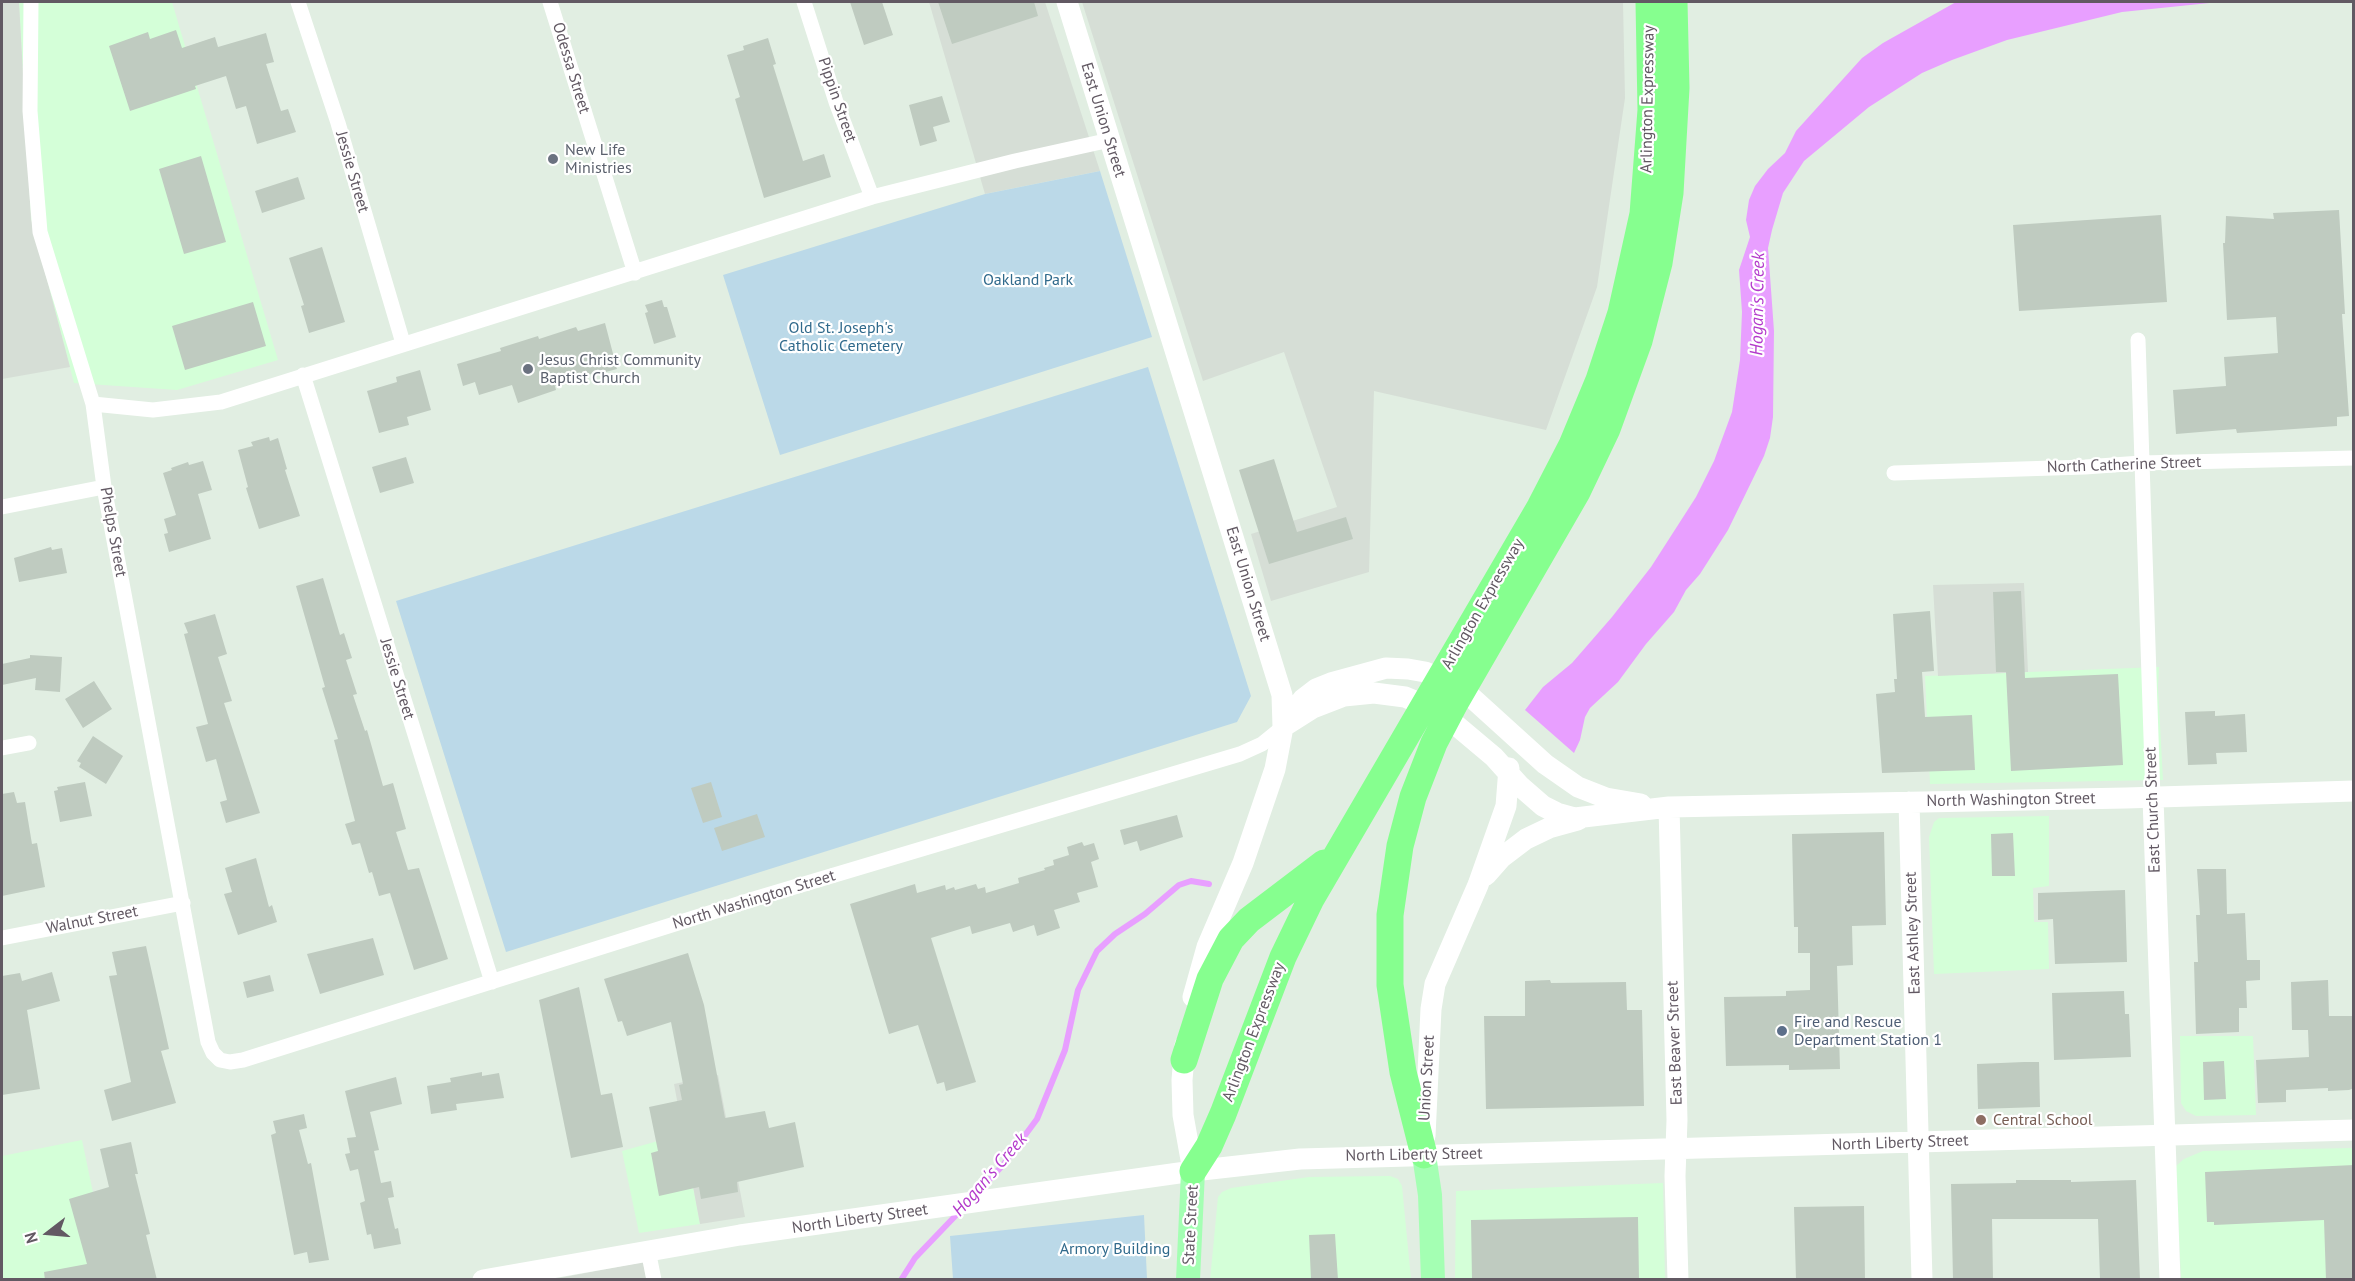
<!DOCTYPE html>
<style>
body{margin:0}
#map{position:relative;width:2355px;height:1281px;overflow:hidden;background:#e1eee2;font-family:"PT Sans",sans-serif}
canvas{display:block}
.frame{position:absolute;inset:0;border:3px solid #625963;pointer-events:none}
.north{position:absolute;left:18px;top:1203px;width:60px;height:60px;-webkit-text-stroke:4px #fff;paint-order:stroke;rotate:254deg;font-size:16px;font-weight:700;line-height:24px;text-align:center;color:#625963}
.north::after{content:'';display:block;margin:auto;width:21px;height:27px;background:#625963;clip-path:polygon(50% 0,100% 100%,50% 72%,0 100%)}
</style>
<div id="map">
<canvas width="2355" height="1281"></canvas>
<div class="frame"></div>
<div class="north">N</div>
</div>
<script>
const ctx = document.querySelector('canvas').getContext('2d');
ctx.lineJoin = 'round';
function paint(path, color) {
  ctx.fillStyle = color;
  ctx.fill(path, 'evenodd');
}
function shape(rows) {
  const path = new Path2D();
  for (const r of rows) {
    path.moveTo(r[0], r[1]);
    for (let i = 2; i < r.length; i += 2) path.lineTo(r[i], r[i + 1]);
  }
  return path;
}
function trace(path, color, width, dash) {
  ctx.strokeStyle = color;
  ctx.lineWidth = width;
  ctx.lineCap = dash ? 'butt' : 'round';
  ctx.setLineDash(dash || []);
  ctx.stroke(path);
}
function drawText(font, color, halo, rows, align = 'center') {
  ctx.font = font + ' "PT Sans",sans-serif';
  ctx.lineWidth = 4.5;
  ctx.setLineDash([]);
  ctx.textBaseline = 'middle';
  ctx.strokeStyle = halo;
  ctx.fillStyle = color;
  for (const [text, x, y, turn = 0] of rows) {
    ctx.save();
    ctx.translate(x, y);
    ctx.rotate((+turn || 0) * Math.PI / 180);
    ctx.textAlign = isNaN(turn) ? turn : align;
    if (halo) ctx.strokeText(text, 0, 0);
    ctx.fillText(text, 0, 0);
    ctx.restore();
  }
}
const commercial = shape([
 [19,2,172,2,278,360,177,390,74,383,31,219],
 [2159,667,2158,687,2163,780,1930,784,1925,676],
 [2049,816,2049,886,2033,888,2034,922,2048,922,2049,969,1934,974,1929,837,1934,822,1939,818],
 [2180,1036,2253,1036,2256,1115,2196,1116,2186,1111,2181,1103],
 [683,1134,700,1224,639,1233,622,1151],
 [82,1140,111,1279,2,1280,2,1156],
 [2353,1148,2353,1279,2181,1279,2176,1166,2184,1159,2203,1151],
 [1390,1176,1398,1179,1402,1186,1411,1279,1210,1280,1218,1197,1222,1192,1231,1188,1309,1177],
 [1663,1183,1665,1279,1455,1280,1456,1191]
]);
const industrial = shape([
 [2,2,19,2,31,219,70,367,2,379],
 [929,2,1045,2,1100,171,985,194],
 [1082,2,1623,2,1625,98,1597,287,1546,430,1374,391,1369,572,1271,601,1251,534,1337,507,1284,352,1203,381],
 [2024,583,2028,672,1938,676,1933,585],
 [718,1075,745,1217,700,1224,674,1084],
 [643,1262,646,1279,549,1280]
]);
const green = shape([
 [1100,171,1152,337,780,455,723,275,985,194],
 [1148,367,1251,696,1237,722,506,952,396,601],
 [1144,1215,1147,1279,953,1279,950,1236]
]);
const water = shape([
 [1956,2,2219,2,2122,12,2007,40,1952,60,1922,73,1869,107,1804,161,1783,193,1772,230,1768,248,1774,331,1773,417,1770,438,1764,456,1728,530,1700,574,1686,590,1674,612,1646,644,1618,682,1590,708,1585,717,1580,740,1574,753,1525,710,1543,687,1572,663,1612,617,1651,567,1696,497,1714,461,1732,412,1740,360,1742,312,1739,270,1750,237,1746,220,1749,200,1755,186,1768,169,1785,153,1796,131,1862,58,1883,43]
]);
const stream = shape([
 [974,1196,1003,1165,1037,1119,1065,1050,1078,990,1097,951,1115,934,1145,914,1179,885,1191,881,1209,884],
 [901,1280,915,1258,961,1210]
]);
const building = shape([
 [850,2,882,2,893,35,864,45],
 [938,2,1034,2,1038,16,952,44],
 [176,30,182,48,215,37,218,47,266,33,274,62,266,64,281,111,288,109,296,132,257,144,246,106,236,109,226,76,195,86,196,89,130,111,109,46,148,32,150,39],
 [768,38,776,64,773,65,803,161,824,154,831,177,764,198,735,99,740,97,727,55,744,50,743,46],
 [942,96,950,122,933,127,937,141,920,146,909,105],
 [201,156,226,242,184,254,159,169],
 [298,177,305,199,262,213,255,191],
 [2339,210,2345,314,2342,314,2349,416,2337,417,2337,426,2237,433,2236,429,2176,434,2173,390,2226,386,2224,357,2278,353,2276,317,2227,320,2223,243,2225,243,2226,216,2274,219,2273,213],
 [2161,215,2167,302,2019,311,2013,225],
 [322,247,345,322,309,333,301,306,304,305,289,258],
 [662,300,664,307,667,307,676,337,654,344,645,313,648,312,645,305],
 [253,302,266,346,185,370,172,326],
 [605,323,617,369,598,374,597,372,555,386,556,390,518,403,512,385,479,395,475,382,463,386,457,364,501,351,500,348,538,336,539,339,576,327,578,331],
 [420,370,431,410,407,417,409,425,379,433,367,391,397,382,396,377],
 [269,437,270,441,278,438,287,469,285,470,300,516,259,529,246,488,248,487,238,450,253,446,251,442],
 [406,457,414,483,380,493,372,467],
 [1274,459,1297,532,1346,517,1353,539,1269,564,1239,470],
 [203,461,212,490,198,494,211,539,169,552,164,534,168,533,164,519,176,515,163,473,172,470,171,468,188,462,189,465],
 [51,547,52,550,62,548,67,573,19,582,14,558],
 [323,578,340,635,344,633,352,658,346,660,357,694,353,695,365,731,367,730,383,786,393,783,406,829,396,832,408,870,419,868,448,959,414,970,390,893,379,896,372,872,369,873,360,843,352,845,345,824,355,821,334,740,338,739,322,688,325,687,296,586],
 [2021,591,2025,678,2118,674,2123,765,2011,771,2006,672,1996,672,1993,592],
 [1930,611,1934,671,1922,672,1925,717,1972,715,1975,770,1882,773,1876,694,1895,692,1894,679,1897,679,1893,614],
 [215,614,227,654,218,657,232,701,224,703,260,813,226,823,220,802,227,800,216,759,206,762,196,727,208,724,184,634,188,633,184,623],
 [30,655,62,657,60,692,35,690,36,678,2,685,2,664,30,658],
 [94,681,112,709,83,728,65,699],
 [2215,711,2215,716,2245,714,2247,752,2216,753,2217,764,2188,765,2185,712],
 [93,736,123,756,106,784,79,767,81,763,77,761],
 [85,782,92,816,60,822,54,791,58,790,57,787],
 [711,782,722,817,703,823,691,788],
 [14,792,17,803,25,802,32,844,37,843,45,887,2,896,2,794],
 [757,814,765,837,722,851,714,828],
 [1177,815,1183,837,1140,851,1137,841,1124,845,1120,830],
 [1884,832,1886,925,1852,926,1853,965,1837,966,1840,1069,1789,1070,1789,1065,1726,1066,1724,997,1786,996,1786,991,1810,990,1810,953,1798,953,1798,927,1794,927,1792,834],
 [2013,833,2015,876,1992,876,1991,834],
 [1082,842,1084,846,1094,843,1099,859,1091,862,1098,887,1077,893,1080,902,1054,910,1060,928,1037,936,1034,925,1013,932,1010,923,972,934,970,926,931,938,976,1082,946,1091,944,1082,937,1084,918,1025,889,1034,850,904,915,884,917,893,945,885,946,890,954,887,955,890,976,884,978,889,985,887,986,893,1019,883,1018,878,1045,870,1044,868,1054,865,1053,860,1069,855,1067,847],
 [256,858,269,907,272,905,277,922,238,935,224,894,232,892,225,868],
 [2197,869,2226,869,2227,914,2245,913,2247,960,2260,960,2260,980,2246,981,2247,1008,2239,1008,2239,1032,2196,1034,2194,962,2198,962,2196,915,2200,915],
 [2125,890,2127,962,2055,964,2053,919,2038,920,2038,893],
 [373,938,384,975,320,994,307,954],
 [146,946,169,1049,161,1051,176,1103,112,1121,104,1090,131,1082,109,976,117,975,112,952],
 [688,953,704,1005,725,1118,765,1111,769,1128,795,1122,804,1167,737,1182,738,1192,701,1199,699,1187,659,1196,651,1153,658,1151,649,1107,682,1100,679,1085,683,1084,671,1022,627,1036,622,1021,618,1022,604,979],
 [52,972,60,1001,27,1010,40,1089,2,1095,2,976,20,973,22,981],
 [270,975,274,991,247,998,243,982],
 [1550,980,1551,983,1626,982,1627,1010,1642,1010,1644,1106,1486,1109,1484,1016,1525,1016,1525,981],
 [2328,980,2329,1016,2354,1016,2354,1088,2349,1090,2328,1091,2328,1088,2286,1090,2286,1102,2258,1103,2256,1060,2309,1057,2308,1030,2292,1030,2291,982],
 [579,987,601,1095,612,1093,623,1147,571,1158,539,1000],
 [2124,991,2125,1014,2129,1014,2131,1057,2054,1060,2052,993],
 [2224,1061,2226,1099,2204,1100,2203,1062],
 [2024,1062,2039,1062,2040,1107,1978,1109,1977,1064],
 [482,1072,482,1076,499,1073,504,1098,456,1104,457,1110,431,1114,427,1086,451,1082,450,1078],
 [396,1077,402,1104,370,1112,379,1150,374,1151,381,1183,391,1181,394,1197,388,1198,395,1229,398,1228,401,1244,374,1249,371,1234,367,1235,360,1203,365,1201,358,1169,350,1171,345,1154,350,1153,347,1138,356,1137,345,1091],
 [304,1114,307,1128,299,1130,308,1164,311,1163,329,1260,309,1263,307,1252,294,1255,271,1135,276,1133,273,1121],
 [131,1142,138,1174,135,1174,150,1234,146,1235,157,1280,45,1280,44,1272,87,1264,69,1199,109,1187,100,1149],
 [2354,1165,2354,1280,2326,1280,2324,1220,2214,1225,2214,1222,2207,1222,2205,1172],
 [2016,1180,2071,1180,2071,1182,2136,1180,2140,1280,2100,1280,2098,1219,1992,1219,1993,1280,1953,1280,1951,1184,2016,1183],
 [1864,1206,1865,1280,1796,1280,1794,1207],
 [1638,1217,1639,1280,1472,1280,1471,1220],
 [1335,1234,1338,1280,1311,1280,1309,1235]
]);
const street = shape([
 [31,2,30,111,40,232,93,404,104,487,208,1042,213,1053,220,1060,230,1062,243,1060,754,899,1240,754,1262,744,1283,727],
 [298,2,338,123,403,343],
 [550,2,635,273],
 [804,2,836,102,872,197],
 [2138,340,2153,798],
 [303,375,492,982],
 [93,404,153,410,221,402,872,197,1015,161,1110,140],
 [1894,473,2085,467,2141,463,2354,458],
 [2,507,104,487],
 [2,748,29,743],
 [2,938,183,903],
 [648,1250,654,1280]
]);
const secondary = shape([
 [1067,2,1282,695,1283,727,1275,769,1243,863,1207,947,1193,997],
 [1291,714,1303,699,1316,689,1331,683,1386,668,1408,669,1425,672,1459,686,1545,764,1578,787,1606,798,1641,804],
 [1283,727,1313,708,1344,696,1374,693,1405,697,1431,708,1450,720,1494,757,1520,786,1543,806,1557,813,1575,818,1669,807,2126,798,2354,791],
 [2153,798,2170,1280],
 [1909,802,1922,1280],
 [1669,807,1677,1120,1675,1176,1678,1280],
 [1486,875,1501,858,1526,839,1549,828,1578,820],
 [1185,1045,1182,1080,1183,1115,1193,1171],
 [1425,1136,1431,1009,1435,984,1478,885,1506,806,1509,768],
 [483,1280,740,1235,1193,1171,1300,1159,2354,1130]
]);
const primary = shape([
 [1424,1155,1430,1195,1433,1280],
 [1188,1280,1193,1171]
]);
const highway = shape([
 [1184,1060,1210,979,1231,939,1249,920,1324,863],
 [1424,1155,1403,1072,1390,985,1390,915,1400,846,1413,797,1434,743,1455,703,1577,492,1607,429,1639,341,1659,263,1670,193,1676,88,1674,2],
 [1193,1171,1209,1146,1223,1114,1283,957,1311,899,1540,507,1572,445,1599,380,1621,313,1643,214,1651,110,1649,2]
]);
const markers = [
 [553,159,6,"#6b7280"],
 [528,369,6,"#6b7280"],
 [1782,1031,6,"#5c6f8a"],
 [1981,1120,6,"#8d6e63"]
];
const streetNames = [
 ["Odessa Street",571,68,73],
 ["Arlington Expressway",1648,99,-89],
 ["Pippin Street",837,100,71],
 ["East Union Street",1103,120,73],
 ["Jessie Street",352,172,74],
 ["North Catherine Street",2124,465,-2],
 ["Phelps Street",113,532,80],
 ["East Union Street",1248,584,73],
 ["Arlington Expressway",1483,604,-60],
 ["Jessie Street",397,679,73],
 ["North Washington Street",2011,800,-1],
 ["East Church Street",2153,810,-92],
 ["North Washington Street",754,900,-17],
 ["Walnut Street",92,920,-11],
 ["East Ashley Street",1913,933,-92],
 ["Arlington Expressway",1254,1032,-69],
 ["East Beaver Street",1675,1043,-92],
 ["Union Street",1427,1078,-87],
 ["North Liberty Street",1900,1143,-2],
 ["North Liberty Street",1414,1155,-1],
 ["North Liberty Street",860,1219,-8],
 ["State Street",1191,1225,-87]
];
const worshipNames = [
 ["New Life",565,150],
 ["Ministries",565,168],
 ["Jesus Christ Community",540,360],
 ["Baptist Church",540,378]
];
const parkNames = [
 ["Oakland Park",1028,280],
 ["Old St. Joseph's",841,328],
 ["Catholic Cemetery",841,346],
 ["Armory Building",1115,1249]
];
const serviceNames = [
 ["Fire and Rescue",1794,1022],
 ["Department Station 1",1794,1040]
];
const educationNames = [
 ["Central School",1993,1120]
];
const waterNames = [
 ["Hogan's Creek",1758,304,-89],
 ["Hogan's Creek",990,1175,-49]
];
paint(commercial, '#d4ffd8');
paint(industrial, '#d6ded6');
paint(green, '#bbd9e8');
paint(water, '#e89fff');
trace(stream, '#e89fff', 6);
paint(building, '#bfcbc0');
trace(street, '#fff', 15);
trace(secondary, '#fff', 21);
trace(primary, '#a4ffb3', 24);
trace(highway, '#86ff8f', 27);
for (const [x, y, r, color] of markers) {
  const dot = new Path2D();
  dot.arc(x, y, r, 0, 2 * Math.PI);
  ctx.fillStyle = color;
  ctx.fill(dot);
  trace(dot, '#fff', 2);
}
drawText('16px', '#625963', '#fff', streetNames);
drawText('16px', '#5b616d', '#fff', worshipNames, 'left');
drawText('16px', '#306a8c', '#fff', parkNames);
drawText('16px', '#4e5e75', '#fff', serviceNames, 'left');
drawText('16px', '#785e54', '#fff', educationNames, 'left');
drawText('italic 18px', '#b33acb', '#fff', waterNames);
</script>
